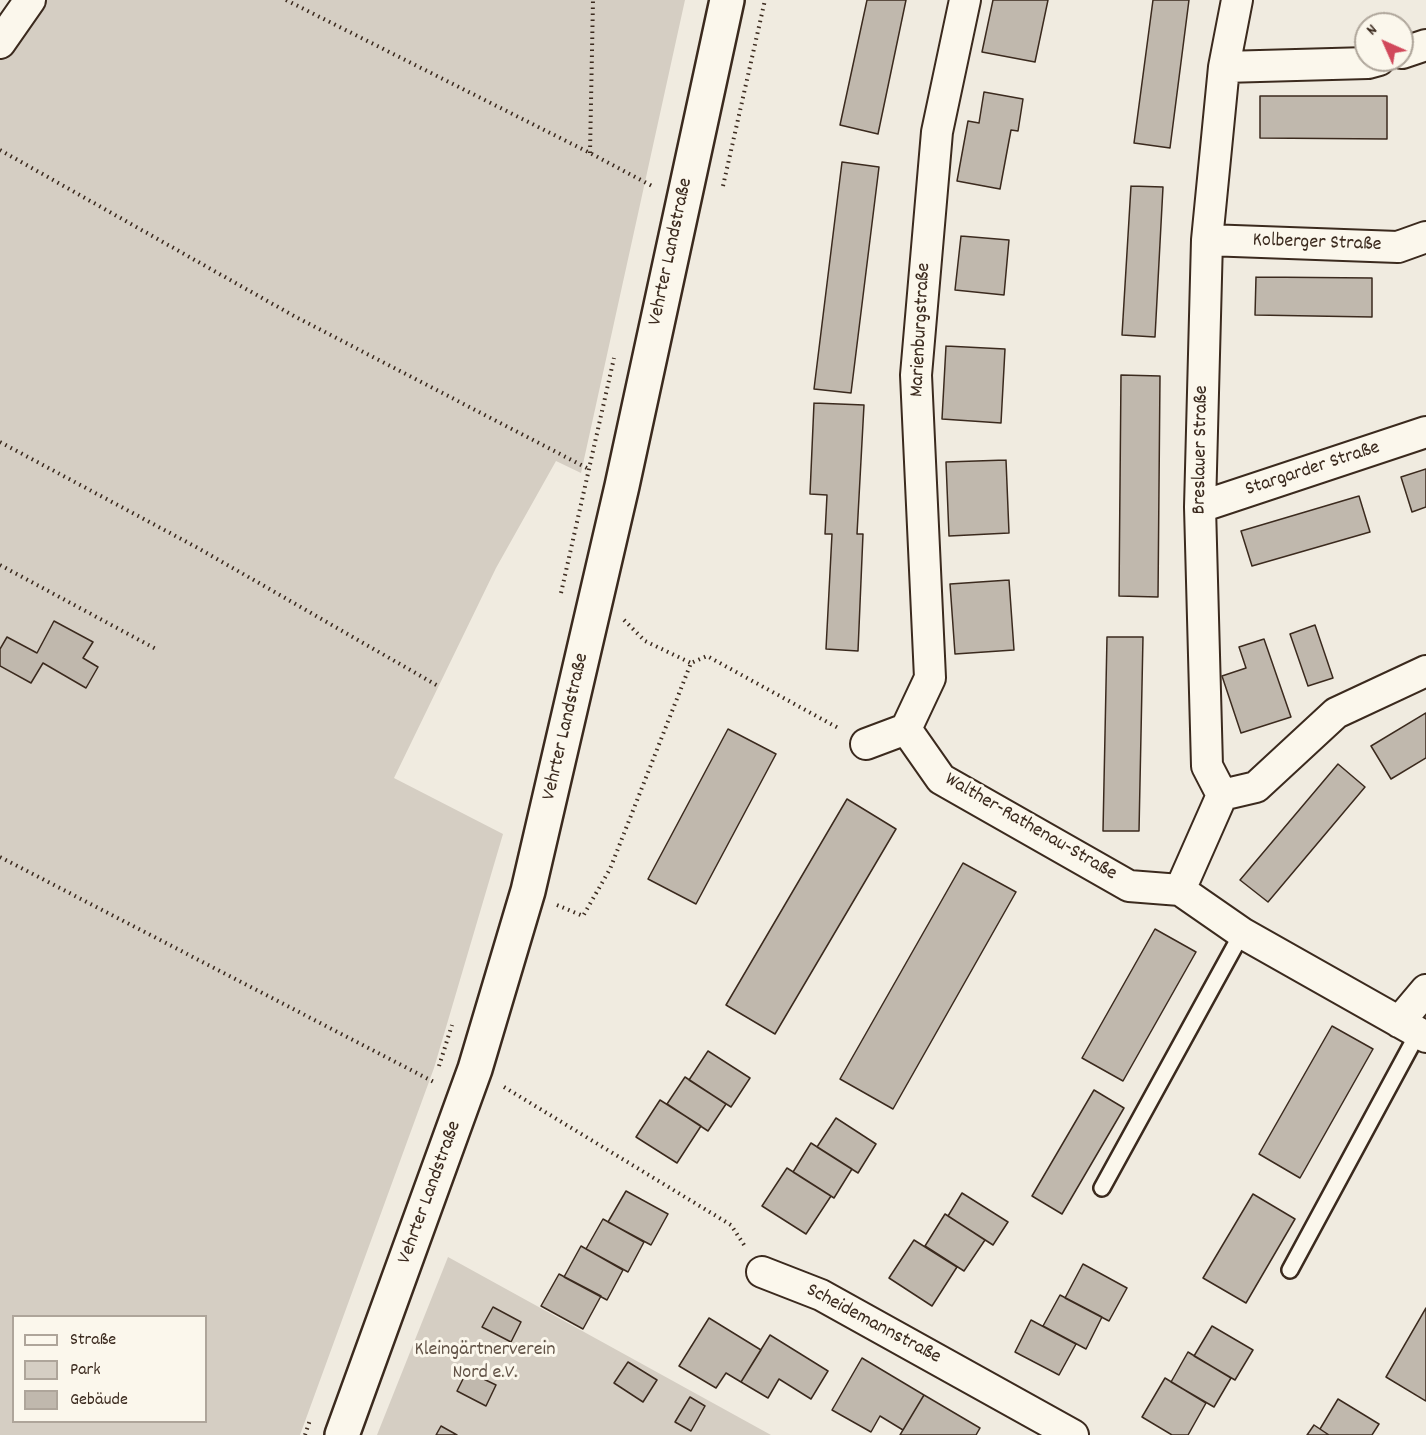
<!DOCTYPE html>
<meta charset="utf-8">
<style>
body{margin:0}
#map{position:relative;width:1426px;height:1435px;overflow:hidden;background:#f0ebe0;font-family:Dekko,sans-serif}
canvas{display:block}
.legend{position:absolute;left:12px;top:1315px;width:195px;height:108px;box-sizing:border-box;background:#fbf7ec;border:2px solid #aea59a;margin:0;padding:8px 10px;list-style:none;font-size:18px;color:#3b2a1e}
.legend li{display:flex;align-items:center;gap:12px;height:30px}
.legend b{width:30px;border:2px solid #aea59a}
.north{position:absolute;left:1354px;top:12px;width:60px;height:60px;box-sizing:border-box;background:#fbf7ec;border:2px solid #aea59a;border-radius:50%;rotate:315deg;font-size:16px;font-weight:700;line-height:24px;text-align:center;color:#3b2a1e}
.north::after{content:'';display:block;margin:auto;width:21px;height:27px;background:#d1495b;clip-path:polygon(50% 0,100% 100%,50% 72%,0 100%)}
</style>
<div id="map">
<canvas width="1426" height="1435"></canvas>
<ul class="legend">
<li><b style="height:8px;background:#fbf7ec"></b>Straße</li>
<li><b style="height:16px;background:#d5cec3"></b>Park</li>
<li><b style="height:16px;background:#c0b8ad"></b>Gebäude</li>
</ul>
<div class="north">N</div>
</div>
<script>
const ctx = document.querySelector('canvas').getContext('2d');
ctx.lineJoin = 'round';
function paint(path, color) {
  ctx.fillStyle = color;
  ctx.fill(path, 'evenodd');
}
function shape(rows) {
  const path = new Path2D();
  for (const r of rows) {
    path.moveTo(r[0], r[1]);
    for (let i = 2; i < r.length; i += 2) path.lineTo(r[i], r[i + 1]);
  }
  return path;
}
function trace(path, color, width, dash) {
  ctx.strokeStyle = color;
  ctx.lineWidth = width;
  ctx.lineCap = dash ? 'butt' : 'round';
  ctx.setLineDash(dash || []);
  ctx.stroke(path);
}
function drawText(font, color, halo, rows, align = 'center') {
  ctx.font = font + ' Dekko,sans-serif';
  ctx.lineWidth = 6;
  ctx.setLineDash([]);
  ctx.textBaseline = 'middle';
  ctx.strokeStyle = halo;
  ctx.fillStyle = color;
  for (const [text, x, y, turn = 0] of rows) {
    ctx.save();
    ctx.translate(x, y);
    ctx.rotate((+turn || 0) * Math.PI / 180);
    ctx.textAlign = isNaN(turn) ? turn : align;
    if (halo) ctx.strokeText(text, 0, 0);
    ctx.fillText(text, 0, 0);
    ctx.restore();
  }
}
const green = shape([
 [42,0,685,0,581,473,556,461,496,568,394,778,503,834,434,1068,300,1435,0,1435,0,59],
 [14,1316,206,1316,206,1422,14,1422],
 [448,1257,771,1435,377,1435]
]);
const building = shape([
 [867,0,906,0,878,134,840,125,867,0],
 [993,0,1048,0,1035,62,982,52,993,0],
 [1153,0,1189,0,1170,148,1134,143,1153,0],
 [984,92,1023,99,1018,131,1011,130,1000,189,957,181,968,121,979,123,984,92],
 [1260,96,1387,96,1387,139,1260,138,1260,96],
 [842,162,879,167,851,393,814,389,842,162],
 [1131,186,1163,187,1155,337,1122,335,1131,186],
 [961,236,1009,240,1004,295,955,290,961,236],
 [1256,277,1372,278,1372,317,1255,315,1256,277],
 [946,346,1005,349,1001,423,942,419,946,346],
 [1121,375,1160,376,1158,597,1119,596,1121,375],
 [814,403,864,405,857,534,863,534,858,651,826,649,832,534,825,534,827,495,810,494,814,403],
 [1006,460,1009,533,949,536,946,462,1006,460],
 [1426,469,1426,507,1412,512,1401,477,1426,469],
 [1359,496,1370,532,1252,566,1241,531,1359,496],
 [1009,580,1014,650,955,654,950,584,1009,580],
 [54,621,93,642,83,658,98,667,86,688,43,663,31,683,0,666,0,649,7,637,37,653,54,621],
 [1315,625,1333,678,1308,686,1290,634,1315,625],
 [1107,637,1143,637,1139,831,1103,831,1107,637],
 [1264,639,1291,717,1241,733,1222,676,1246,668,1239,647,1264,639],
 [1426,713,1426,758,1391,779,1371,746,1426,713],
 [728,729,776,754,696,904,648,879,728,729],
 [1338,764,1365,787,1268,902,1240,880,1338,764],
 [847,799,896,829,775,1034,726,1005,847,799],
 [963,863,1016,892,893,1109,840,1079,963,863],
 [1155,929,1196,952,1123,1081,1082,1058,1155,929],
 [1332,1026,1373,1049,1300,1178,1259,1154,1332,1026],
 [708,1051,750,1078,731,1107,689,1080,708,1051],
 [685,1077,726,1104,708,1131,667,1104,685,1077],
 [1094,1090,1124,1108,1062,1214,1032,1196,1094,1090],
 [660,1100,701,1126,677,1163,636,1137,660,1100],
 [836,1118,876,1144,858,1173,817,1147,836,1118],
 [811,1143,852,1169,834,1198,793,1172,811,1143],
 [787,1168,831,1196,806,1234,762,1206,787,1168],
 [626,1191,668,1214,651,1245,608,1222,626,1191],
 [962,1193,1008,1222,993,1245,948,1216,962,1193],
 [1253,1194,1295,1219,1246,1303,1203,1278,1253,1194],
 [945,1214,985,1240,964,1271,925,1246,945,1214],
 [603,1219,644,1242,628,1272,586,1249,603,1219],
 [914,1240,957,1267,932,1306,889,1278,914,1240],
 [581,1246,623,1270,607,1300,564,1277,581,1246],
 [1083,1264,1127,1288,1109,1321,1065,1298,1083,1264],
 [559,1274,601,1296,583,1329,541,1306,559,1274],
 [1060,1295,1102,1317,1086,1349,1043,1326,1060,1295],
 [493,1307,521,1322,511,1342,482,1327,493,1307],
 [1426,1308,1426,1401,1386,1377,1426,1308],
 [709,1318,761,1350,741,1382,726,1373,716,1388,679,1366,709,1318],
 [1031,1320,1076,1344,1059,1375,1015,1352,1031,1320],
 [1212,1326,1253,1350,1235,1380,1194,1356,1212,1326],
 [770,1335,828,1371,811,1399,779,1379,768,1398,741,1382,770,1335],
 [1188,1352,1231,1378,1214,1407,1171,1382,1188,1352],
 [862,1358,924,1395,903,1430,880,1416,871,1432,832,1410,862,1358],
 [628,1362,657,1380,643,1402,614,1383,628,1362],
 [467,1371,496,1385,486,1406,457,1391,467,1371],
 [1165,1378,1206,1403,1188,1435,1172,1435,1142,1417,1165,1378],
 [924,1395,980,1428,976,1435,900,1435,924,1395],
 [690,1397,705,1406,691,1431,675,1422,690,1397],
 [1338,1399,1379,1424,1372,1435,1329,1435,1320,1429,1338,1399],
 [1314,1425,1329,1435,1307,1435,1314,1425],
 [441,1426,457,1435,436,1435,441,1426]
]);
const path = shape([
 [286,0,590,153,654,187],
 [0,150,294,316,587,468],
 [590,153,593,0],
 [723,186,765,0],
 [0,442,198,548,438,686],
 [0,565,156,649],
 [561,593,614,358],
 [624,620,645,641,691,663],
 [0,857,434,1082],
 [557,905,583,916,610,869,691,663,707,656,840,729],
 [439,1066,452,1025],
 [504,1087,731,1225,746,1248],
 [305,1435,310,1420]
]);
const service = shape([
 [1102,1188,1242,933],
 [1290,1270,1418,1033]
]);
const minor = shape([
 [0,43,30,0],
 [1402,53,1426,45],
 [1224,67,1368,63,1379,60],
 [1207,240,1398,247,1426,237],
 [1200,507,1426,432],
 [906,729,930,678,916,375,937,132,965,0],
 [866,744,906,729,941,779,1129,886,1180,890,1242,933,1426,1037],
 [1222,795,1256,787,1336,713,1426,671],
 [1180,890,1222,795,1207,766,1200,507,1207,240,1224,67,1237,0],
 [1399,1022,1426,990],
 [762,1272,821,1295,1073,1435]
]);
const secondary = shape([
 [342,1435,475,1069,528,891,622,486,727,0]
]);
const streetNames = [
 ["Kolberger Straße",1317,244,2],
 ["Vehrter Landstraße",672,252,-78],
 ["Marienburgstraße",922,330,-87],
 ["Breslauer Straße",1202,450,-89],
 ["Stargarder Straße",1313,470,-18],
 ["Vehrter Landstraße",567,727,-77],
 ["Walther-Rathenau-Straße",1030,828,30],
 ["Vehrter Landstraße",431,1193,-70],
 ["Scheidemannstraße",873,1325,28]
];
const parkNames = [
 ["Kleingärtnerverein",485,1351],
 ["Nord e.V.",485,1374]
];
paint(green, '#d5cec3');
paint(building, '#c0b8ad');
trace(building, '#3b2a1e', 1.5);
trace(service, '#3b2a1e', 20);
trace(minor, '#3b2a1e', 34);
trace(secondary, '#3b2a1e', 38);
trace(path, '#3b2a1e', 4, [1.5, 4.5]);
trace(service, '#fbf7ec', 15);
trace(minor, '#fbf7ec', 30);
trace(secondary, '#fbf7ec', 33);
drawText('20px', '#3b2a1e', '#fbf7ec', streetNames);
drawText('20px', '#625347', '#fbf7ec', parkNames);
</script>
